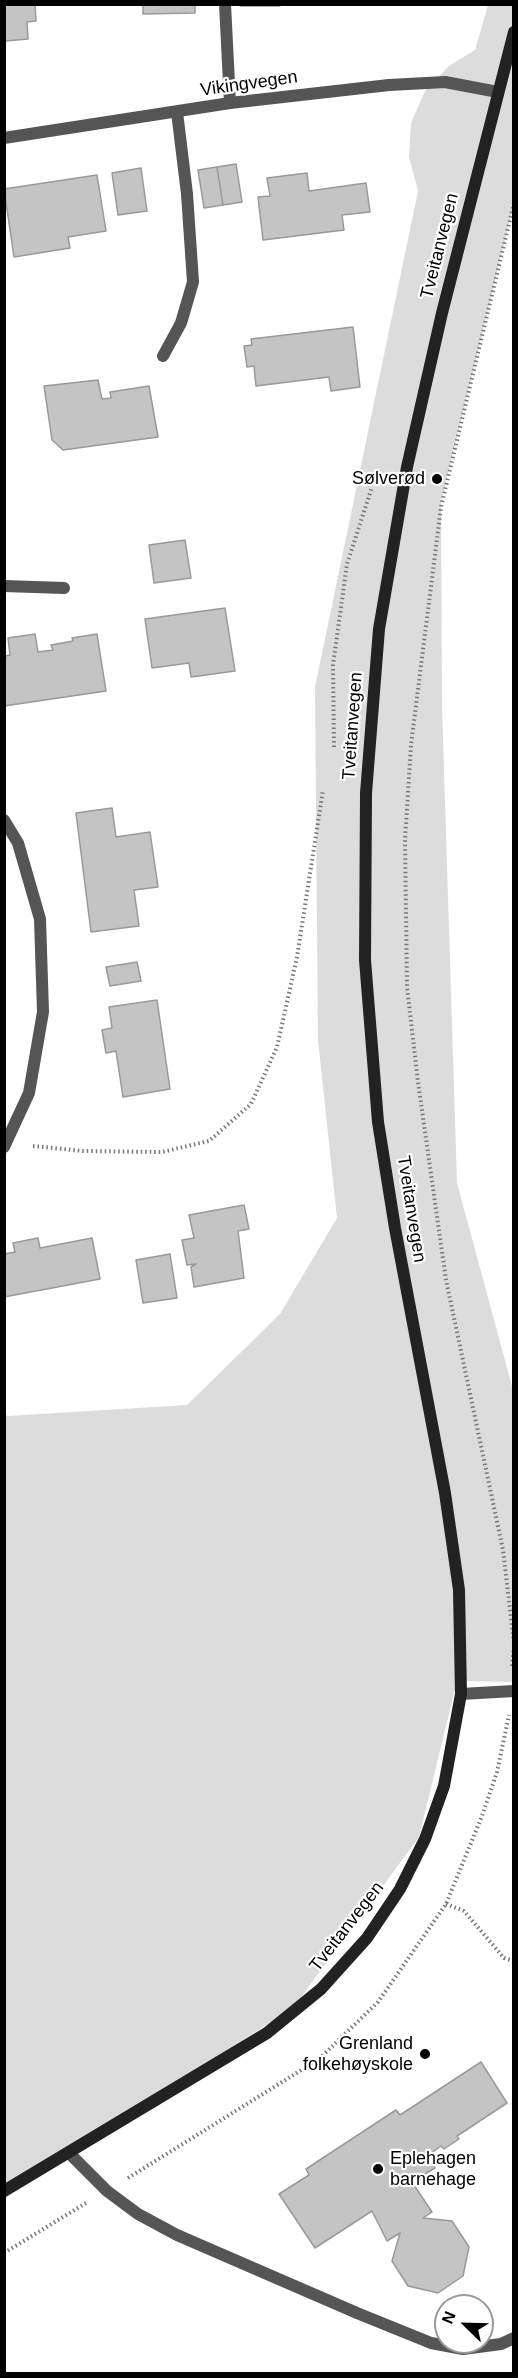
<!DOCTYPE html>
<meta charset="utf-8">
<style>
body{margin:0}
#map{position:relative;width:518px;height:2378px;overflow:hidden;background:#fff;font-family:Helvetica,sans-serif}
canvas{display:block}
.frame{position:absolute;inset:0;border:6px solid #000;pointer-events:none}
.north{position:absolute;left:434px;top:2294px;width:60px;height:60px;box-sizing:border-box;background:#fff;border:2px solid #999;border-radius:50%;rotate:293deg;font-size:16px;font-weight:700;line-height:24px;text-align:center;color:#000}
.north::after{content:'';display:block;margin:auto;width:21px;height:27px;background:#000;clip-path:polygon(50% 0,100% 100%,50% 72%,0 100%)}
</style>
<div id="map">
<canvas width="518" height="2378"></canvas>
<div class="frame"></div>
<div class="north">N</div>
</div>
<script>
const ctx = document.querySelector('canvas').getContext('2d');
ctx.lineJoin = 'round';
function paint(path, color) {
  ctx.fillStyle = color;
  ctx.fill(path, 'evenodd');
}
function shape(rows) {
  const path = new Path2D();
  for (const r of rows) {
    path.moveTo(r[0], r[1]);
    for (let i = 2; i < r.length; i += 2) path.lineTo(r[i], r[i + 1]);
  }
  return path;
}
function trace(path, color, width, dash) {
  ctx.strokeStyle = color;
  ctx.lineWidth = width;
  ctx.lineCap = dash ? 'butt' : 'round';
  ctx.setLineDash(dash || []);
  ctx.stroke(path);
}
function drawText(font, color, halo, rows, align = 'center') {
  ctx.font = font + ' Helvetica,sans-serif';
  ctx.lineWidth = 4.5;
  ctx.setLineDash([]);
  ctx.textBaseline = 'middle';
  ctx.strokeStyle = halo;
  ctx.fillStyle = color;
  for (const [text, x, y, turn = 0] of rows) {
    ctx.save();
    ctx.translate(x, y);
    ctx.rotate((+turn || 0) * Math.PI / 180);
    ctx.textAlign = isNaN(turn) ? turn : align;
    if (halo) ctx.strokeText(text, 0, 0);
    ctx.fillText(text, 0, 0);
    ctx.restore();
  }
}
const green = shape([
 [488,5,513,5,513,207,441,502,442,707,457,1183,513,1390,513,1682,457,1681,419,1837,293,2008,66,2152,5,2187,4,1414,8,1416,187,1405,280,1314,337,1218,318,1040,315,687,418,191,409,157,411,123,425,91,449,66,475,50]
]);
const building = shape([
 [4,4,35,4,36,21,27,22,28,39,5,41,4,49,4,4],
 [143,4,195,4,195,13,143,14,143,4],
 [240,4,280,4,280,6,240,6,240,4],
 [236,164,242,202,223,205,217,167,236,164],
 [217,167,223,205,204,208,198,170,217,167],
 [141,168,147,211,118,215,112,173,141,168],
 [307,173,309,191,366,183,370,212,342,215,344,230,263,240,258,197,270,196,267,178,307,173],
 [97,175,106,231,68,237,70,248,14,257,4,189,97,175],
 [353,327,360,387,331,391,329,377,256,386,254,366,247,367,244,346,252,345,251,339,353,327],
 [98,380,102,399,111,398,110,392,149,386,158,437,63,450,52,440,44,386,98,380],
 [185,540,191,578,154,583,149,545,185,540],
 [225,608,235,671,191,677,189,663,152,668,145,619,225,608],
 [35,634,38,652,53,650,51,645,73,641,72,638,97,634,106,691,4,706,4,656,10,655,8,638,35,634],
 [112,808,116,837,150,832,158,887,134,890,139,926,91,932,76,813,112,808],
 [137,962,141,981,110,986,106,967,137,962],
 [157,1000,170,1089,123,1097,116,1051,106,1053,102,1030,112,1028,109,1007,157,1000],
 [244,1205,249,1229,238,1231,244,1278,194,1287,191,1267,196,1264,187,1265,182,1240,194,1238,189,1215,244,1205],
 [38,1238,40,1248,92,1238,100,1279,4,1297,4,1254,15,1252,13,1243,38,1238],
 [170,1254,177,1298,143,1303,136,1260,170,1254],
 [481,2062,507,2103,457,2136,459,2139,444,2149,441,2146,427,2156,435,2168,412,2182,432,2212,423,2218,452,2221,469,2247,463,2276,438,2293,408,2286,392,2261,400,2233,387,2241,372,2211,315,2248,279,2194,309,2175,306,2169,396,2110,400,2115,481,2062]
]);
const path = shape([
 [514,203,441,507,411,745,405,840,407,987,418,1082,446,1280,503,1550,514,1643],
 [334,747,333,665,347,564,372,487],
 [33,1146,83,1151,162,1152,209,1141,251,1104,277,1047,297,957,323,790],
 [512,1666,514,1647],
 [446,1904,464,1911,504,1958,514,1961],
 [128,2178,319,2059,378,2002,446,1904,482,1816,497,1772,509,1715],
 [4,2253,86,2203]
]);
const lane = shape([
 [225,4,230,103],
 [163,356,181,323,193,282,187,194,177,112],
 [4,586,64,588],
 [69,2153,107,2191,138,2214,177,2235,357,2313,431,2343,463,2349,501,2344,514,2338]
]);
const street = shape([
 [4,138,230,103,389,85,445,82,498,92],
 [4,820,18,843,40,919,43,1012,29,1093,4,1147],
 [461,1694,514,1691]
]);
const secondary = shape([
 [4,2191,267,2033,321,1989,367,1938,400,1889,425,1839,444,1786,461,1694,459,1590,445,1493,395,1228,378,1122,365,960,366,793,379,629,407,467,442,313,514,32]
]);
const markers = [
 [437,479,6,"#000"],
 [425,2054,6,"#000"],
 [378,2169,6,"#000"]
];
const streetNames = [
 ["Vikingvegen",249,84,-8],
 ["Tveitanvegen",440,246,-76],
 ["Tveitanvegen",353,726,-86],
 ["Tveitanvegen",411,1209,81],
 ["Tveitanvegen",347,1927,-52]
];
const poiNames = [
 ["Sølverød",425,479],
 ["Grenland",413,2044],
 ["folkehøyskole",413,2065],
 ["Eplehagen",390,2159,"left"],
 ["barnehage",390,2180,"left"]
];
paint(green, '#dcdcdc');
paint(building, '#c4c4c4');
trace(building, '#999', 1.5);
trace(path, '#777', 4, [1.5, 3]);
trace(lane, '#555', 12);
trace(street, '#555', 12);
trace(secondary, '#222', 12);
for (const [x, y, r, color] of markers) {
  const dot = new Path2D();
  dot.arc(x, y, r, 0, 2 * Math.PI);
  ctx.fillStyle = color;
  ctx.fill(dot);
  trace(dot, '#fff', 2);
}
drawText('18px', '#000', '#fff', streetNames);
drawText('18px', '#000', '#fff', poiNames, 'right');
</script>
